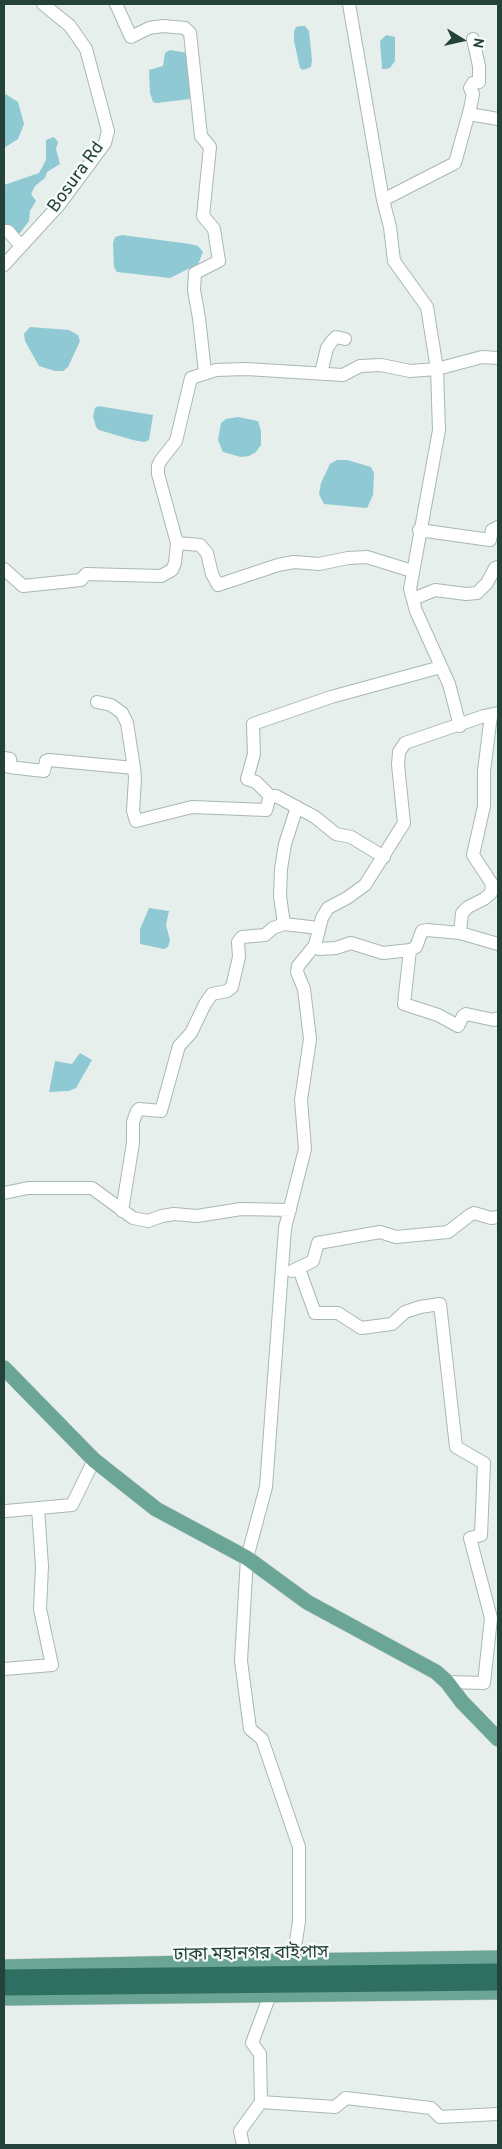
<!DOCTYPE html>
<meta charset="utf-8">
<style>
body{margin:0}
#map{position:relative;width:502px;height:2149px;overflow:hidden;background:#e6efeb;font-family:Overpass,sans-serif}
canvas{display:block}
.frame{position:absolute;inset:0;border:5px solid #24423a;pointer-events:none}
.north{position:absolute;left:437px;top:15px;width:50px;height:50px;-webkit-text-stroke:4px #f7fbf9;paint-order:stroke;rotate:100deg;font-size:14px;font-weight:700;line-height:20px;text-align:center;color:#24423a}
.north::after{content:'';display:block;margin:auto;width:18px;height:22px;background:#24423a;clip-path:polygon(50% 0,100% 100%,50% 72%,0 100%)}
</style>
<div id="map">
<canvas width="502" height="2149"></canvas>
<div class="frame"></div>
<div class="north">N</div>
</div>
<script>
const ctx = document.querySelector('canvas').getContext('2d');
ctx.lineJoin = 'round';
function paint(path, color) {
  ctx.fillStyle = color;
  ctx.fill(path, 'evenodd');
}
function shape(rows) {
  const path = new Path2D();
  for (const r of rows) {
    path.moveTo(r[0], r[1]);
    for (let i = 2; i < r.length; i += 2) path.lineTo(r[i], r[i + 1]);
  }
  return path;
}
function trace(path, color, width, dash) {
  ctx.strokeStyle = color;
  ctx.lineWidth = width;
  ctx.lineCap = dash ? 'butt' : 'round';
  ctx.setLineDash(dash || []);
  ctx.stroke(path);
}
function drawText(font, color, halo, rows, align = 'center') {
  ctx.font = font + ' Overpass,"Noto Sans Bengali",sans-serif';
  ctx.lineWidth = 4.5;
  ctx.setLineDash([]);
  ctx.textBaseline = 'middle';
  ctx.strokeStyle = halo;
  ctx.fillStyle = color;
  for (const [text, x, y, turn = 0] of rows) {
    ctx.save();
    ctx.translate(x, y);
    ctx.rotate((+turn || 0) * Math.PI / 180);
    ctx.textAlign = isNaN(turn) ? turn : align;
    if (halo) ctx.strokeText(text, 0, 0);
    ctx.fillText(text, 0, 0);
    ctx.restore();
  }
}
const water = shape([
 [300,26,305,26,309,31,312,60,311,67,303,70,300,68,294,41,294,32,296,27],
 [386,35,395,37,395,61,390,68,386,69,382,69,380,41],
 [170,50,188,53,190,99,157,103,153,102,150,93,149,70,163,66,165,53],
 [4,93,18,102,24,124,18,139,4,148],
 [54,137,58,142,56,149,60,164,47,172,45,178,35,186,31,194,36,201,30,211,29,221,20,233,4,228,4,185,39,173,46,160,46,140],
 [122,235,190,244,198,246,203,252,198,264,170,278,117,272,114,267,113,243,115,237],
 [30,327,69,330,78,335,80,341,68,367,63,371,55,371,39,366,25,341,24,334],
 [98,406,153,415,149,440,144,442,133,440,99,430,96,427,93,416,95,408],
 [238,417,258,421,261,431,261,445,256,452,249,456,241,457,223,452,218,440,221,423,226,419],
 [337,460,347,460,371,467,374,473,373,495,367,508,324,504,319,494,321,483,330,464],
 [149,908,169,911,166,925,170,940,168,947,164,949,140,944,140,929],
 [80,1053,92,1060,76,1088,69,1091,49,1092,55,1061,72,1064]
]);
const minor = shape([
 [116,4,131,37,149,28,163,26,185,28,190,33,201,136,210,147,203,216,214,229,219,261,195,273,194,290,199,318,205,372],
 [349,4,383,200,390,227,394,261,427,307,437,369,439,430,410,589,416,611,449,684,460,726],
 [469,114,498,119],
 [383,200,455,163,470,109,473,94,470,88,473,83,479,82,479,66,473,39],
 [4,231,8,231,21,246],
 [4,265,59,205,105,143,108,131,86,49,70,26,43,4],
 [321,373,327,348,332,341,336,337,345,339],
 [419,530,490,540,492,530,498,527],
 [177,543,200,545,207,553,212,574,218,585,278,565,294,562,319,564,348,558,367,557,412,571],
 [4,569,23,586,81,580,86,574,161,576,172,570,175,563,177,543,158,474,158,466,161,460,176,441,191,378,216,370,246,369,343,375,360,366,381,365,410,371,437,369,482,357,498,358],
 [413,599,435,590,466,594,477,593,487,583,495,568,498,567],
 [97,702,111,705,122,713,127,723,134,768],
 [4,758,10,759,9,767,44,771,46,761,49,760,134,768,135,778,133,811,136,821,192,807,266,810,270,796,276,796,315,817,336,834,351,837,384,857],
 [270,796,256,782,247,779,254,754,253,724,331,697,441,667],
 [284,924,280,896,281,869,285,844,297,807],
 [460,933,462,913,468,907,484,899,491,893,492,884,473,855,484,806,484,771,491,715],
 [315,945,319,949,336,948,351,943,383,953,410,950,404,1004,438,1015,458,1026,463,1016,466,1014,494,1020,498,1018],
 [410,950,416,947,422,931,427,930,460,933,498,944],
 [4,1193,28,1188,92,1188,133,1218,148,1221,162,1216,174,1214,197,1216,241,1209,290,1210],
 [122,1211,133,1143,133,1122,137,1111,139,1109,161,1111,179,1046,191,1033,205,1004,212,994,227,991,232,987,239,957,238,942,242,937,265,935,273,928,284,924,319,928],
 [299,1269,315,1313,338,1313,361,1328,392,1324,405,1312,420,1307,440,1304,456,1447,484,1463,481,1535,470,1538,491,1618,484,1683,447,1682],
 [292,1271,313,1261,318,1243,380,1232,396,1237,448,1232,470,1215,474,1213,491,1218,498,1217],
 [6,1511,72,1505,94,1460],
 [4,1669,52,1665,40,1609,42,1566,38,1508],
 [287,1961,296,1941,299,1921,299,1847,262,1739,250,1729,241,1661,247,1558,266,1487,285,1228,305,1149,301,1100,310,1039,304,989,297,972,298,966,315,945,322,918,328,908,347,898,365,885,404,823,398,765,399,752,405,743,484,716,498,713],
 [261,2102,335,2107,346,2098,431,2108,440,2117,498,2114],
 [243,2145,240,2131,261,2102,260,2054,252,2043,270,1995]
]);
const major = shape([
 [4,1368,94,1460,156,1509,247,1558,307,1602,436,1672,447,1682,462,1702,498,1739],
 [4,1967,287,1961,498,1958],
 [4,1998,498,1992]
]);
const highway = shape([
 [4,1977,498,1971],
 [4,1988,498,1983]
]);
const streetNames = [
 ["Bosura Rd",77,178,-54],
 ["ঢাকা মহানগর বাইপাস",251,1955,-1]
];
paint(water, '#8ec9d4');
trace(minor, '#a8b8b2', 14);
trace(major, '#c2cac8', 16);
trace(highway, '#c2cac8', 16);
trace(minor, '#fff', 12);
trace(major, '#6aa596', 15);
trace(highway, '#2f6f62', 15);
drawText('18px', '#24423a', '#f7fbf9', streetNames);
</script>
